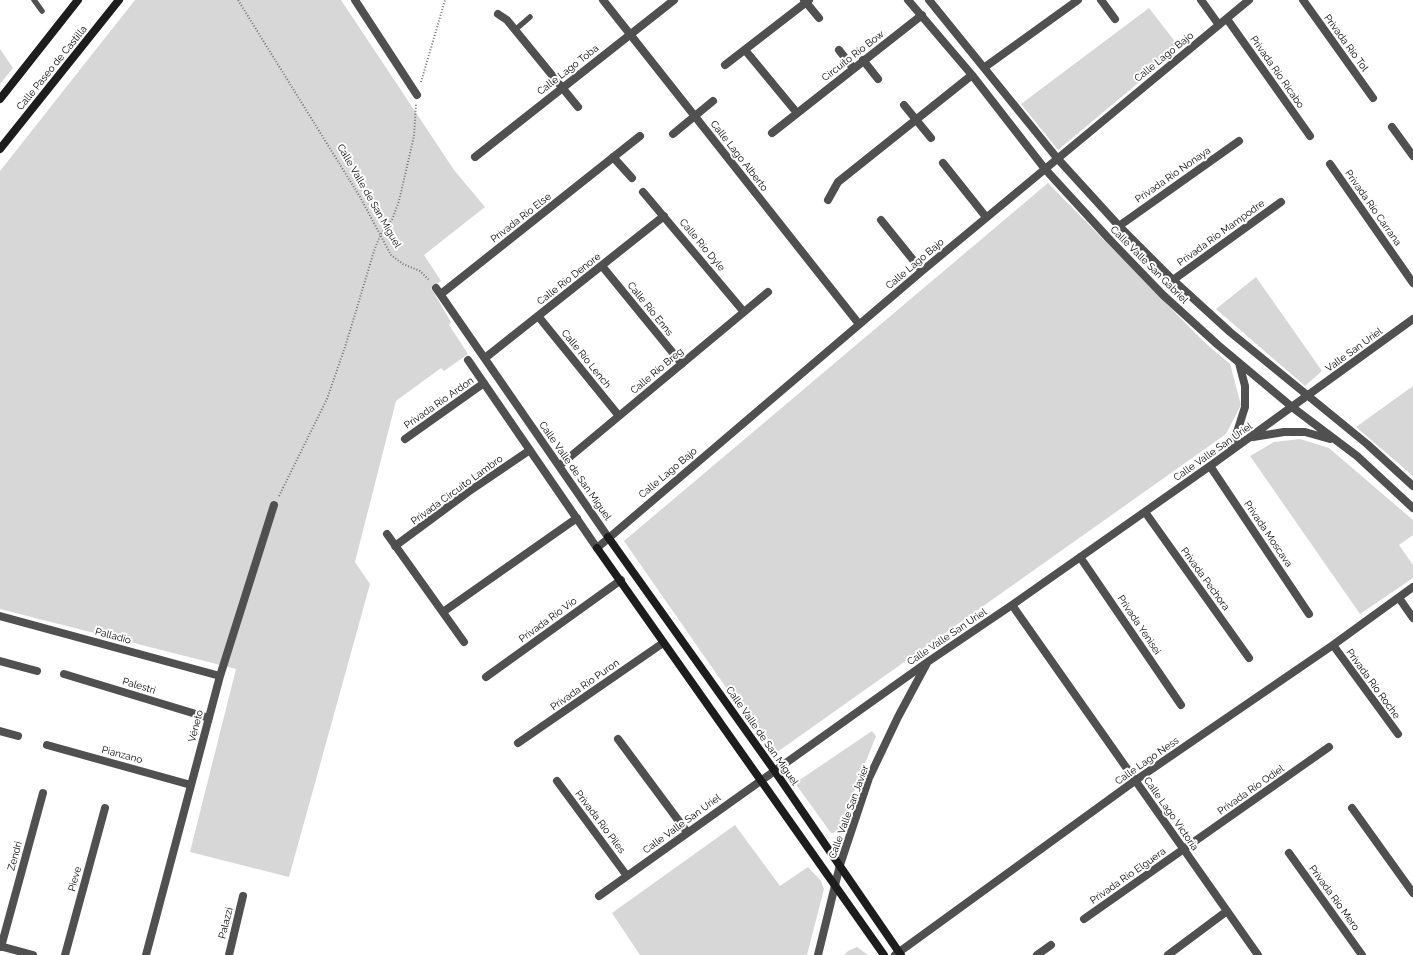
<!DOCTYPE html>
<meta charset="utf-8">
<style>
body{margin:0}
canvas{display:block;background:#fff}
</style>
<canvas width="1413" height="955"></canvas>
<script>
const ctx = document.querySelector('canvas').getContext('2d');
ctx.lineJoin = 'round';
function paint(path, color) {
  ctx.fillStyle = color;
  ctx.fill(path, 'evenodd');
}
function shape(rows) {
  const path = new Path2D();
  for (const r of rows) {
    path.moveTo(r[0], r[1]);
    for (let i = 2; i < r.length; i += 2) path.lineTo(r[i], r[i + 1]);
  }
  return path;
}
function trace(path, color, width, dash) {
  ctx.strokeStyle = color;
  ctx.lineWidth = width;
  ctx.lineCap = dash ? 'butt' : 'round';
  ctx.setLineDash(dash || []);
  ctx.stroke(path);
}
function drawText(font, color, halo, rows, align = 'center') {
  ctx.font = font + ' Raleway,sans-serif';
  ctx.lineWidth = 4;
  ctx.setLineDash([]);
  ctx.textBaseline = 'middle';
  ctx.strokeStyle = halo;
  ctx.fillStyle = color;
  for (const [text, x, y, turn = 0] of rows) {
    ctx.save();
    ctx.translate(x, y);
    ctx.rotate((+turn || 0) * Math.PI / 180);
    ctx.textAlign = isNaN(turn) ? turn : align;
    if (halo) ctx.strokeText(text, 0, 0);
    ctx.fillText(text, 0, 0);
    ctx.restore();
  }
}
const green = shape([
 [135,0,341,0,454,170,485,207,424,255,441,281,431,288,451,322,449,325,468,354,444,371,441,368,396,401,355,562,370,584,289,877,190,852,236,669,0,609,0,171],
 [1149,8,1180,48,1058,150,1021,104],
 [0,49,13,68,0,84],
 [1048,183,1204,342,1230,364,1241,405,1226,434,773,755,624,541],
 [1256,277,1322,371,1305,386,1216,309],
 [1413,386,1413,476,1356,427],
 [1300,439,1329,448,1413,520,1413,535,1399,545,1413,565,1413,578,1360,614,1250,456,1274,442],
 [872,731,876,736,838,832,831,833,795,783],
 [735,825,780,886,808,867,821,881,824,889,807,955,640,955,612,913],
 [857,947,868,955,844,955,848,951]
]);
const path = shape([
 [238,0,360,197,391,255,403,264,420,271,430,281],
 [421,82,445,0],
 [279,496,327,399,346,344,375,248,381,234,392,220,399,201,414,136,416,104]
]);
const lane = shape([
 [34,0,42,11],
 [515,30,530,17]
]);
const street = shape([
 [355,0,417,95],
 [603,0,859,324],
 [804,0,819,18],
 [908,0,972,75,1045,169,1110,240,1163,295,1218,345,1292,407,1357,456,1413,508],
 [929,0,1057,158,1119,226,1173,280,1230,332,1367,444,1413,486],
 [1101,0,1115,19],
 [1201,0,1219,25],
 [1303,0,1373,98],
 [498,14,507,20,578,107],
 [1227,19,1310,136],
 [745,50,797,113],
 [839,50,853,68],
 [863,60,878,79],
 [725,65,809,0],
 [985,67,1078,0],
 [904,105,931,138],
 [1392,127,1413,156],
 [772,133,922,15],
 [673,134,713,101],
 [475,157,674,0],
 [613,157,632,178],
 [943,163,986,217],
 [1330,164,1413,283],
 [643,192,744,312],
 [828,200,838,182,972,75],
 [881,220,922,271],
 [1119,226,1239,141],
 [602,266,682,364],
 [1173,280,1281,202],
 [436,288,608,537],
 [441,294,640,136],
 [538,316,619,416],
 [485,358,664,216],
 [468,360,597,548,922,271,1249,0],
 [1253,437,1284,432,1305,432,1330,439],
 [405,439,484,383],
 [1231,451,1245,407,1245,386,1239,363],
 [559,466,768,292],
 [1210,466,1309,614],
 [1145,512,1249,658],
 [387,534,464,642],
 [395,546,468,492,530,450],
 [1080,557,1181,705],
 [1399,598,1413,618],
 [1012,605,1258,955],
 [443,612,577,518],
 [0,616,220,676],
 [1333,645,1398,734],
 [0,661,37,671],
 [64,674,209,718],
 [486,677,621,580],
 [0,731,18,736],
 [618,739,687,832],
 [518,743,663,643],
 [47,745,191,785],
 [557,781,627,876],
 [1352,808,1413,893],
 [1289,853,1362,955],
 [599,896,929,661,1012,605,1210,466,1413,319],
 [1084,919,1329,747],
 [0,946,33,955],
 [1,947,43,793],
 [65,955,105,808],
 [146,955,220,676,274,505],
 [229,955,243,896],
 [818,955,840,865,869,778,898,717,927,663],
 [895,955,1136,780,1333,645,1413,587],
 [1037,955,1051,945],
 [1168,955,1227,911]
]);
const secondary = shape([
 [0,99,78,0],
 [0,149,119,0],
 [608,537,774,770,901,955],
 [597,548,884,955]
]);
const streetNames = [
 ["Privada Río Tol",1346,43,54],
 ["Circuito Río Bow",853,56,-38],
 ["Calle Lago Bajo",1164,57,-39],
 ["Calle Paseo de Castilla",52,68,-51],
 ["Calle Lago Toba",568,70,-38],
 ["Privada Río Ricabo",1277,72,55],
 ["Calle Lago Alberto",739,156,52],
 ["Privada Río Nonaya",1173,175,-35],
 ["Calle Valle de San Miguel",369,196,60],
 ["Privada Río Carrana",1373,208,55],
 ["Privada Río Else",521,218,-38],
 ["Privada Río Mampodre",1221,233,-36],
 ["Calle Río Dyle",702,245,50],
 ["Calle Lago Bajo",915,264,-40],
 ["Calle Valle San Gabriel",1149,265,45],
 ["Calle Río Denore",569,279,-38],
 ["Calle Río Enns",650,309,51],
 ["Valle San Uriel",1354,350,-36],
 ["Calle Río Lench",586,359,51],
 ["Calle Río Breg",657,371,-40],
 ["Privada Río Ardon",439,403,-35],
 ["Calle Valle San Uriel",1213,452,-35],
 ["Calle Valle de San Miguel",575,471,55],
 ["Calle Lago Bajo",668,473,-40],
 ["Privada Circuito Lambro",457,490,-36],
 ["Privada Moscava",1268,534,56],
 ["Privada Pechora",1205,579,54],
 ["Privada Río Vío",548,620,-36],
 ["Privada Yenisei",1139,625,56],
 ["Palladio",113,636,15],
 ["Calle Valle San Uriel",947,637,-34],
 ["Privada Río Roche",1373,684,54],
 ["Privada Río Puron",585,685,-35],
 ["Palestri",139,686,17],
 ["Véneto",196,726,-75],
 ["Calle Valle de San Miguel",762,736,55],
 ["Pianzano",122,755,15],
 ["Calle Lago Ness",1147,761,-35],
 ["Privada Río Odiel",1251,790,-35],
 ["Calle Valle San Javier",849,812,-70],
 ["Calle Lago Victoria",1171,814,55],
 ["Privada Río Piles",600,822,53],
 ["Calle Valle San Uriel",682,824,-36],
 ["Zendri",15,856,-75],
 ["Privada Río Elguera",1128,876,-35],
 ["Pieve",75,879,-75],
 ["Privada Río Mero",1334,898,54],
 ["Palazzi",226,923,-76]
];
paint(green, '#d7d7d7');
trace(path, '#727272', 2, [1, 2]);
trace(lane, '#505050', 5.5);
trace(street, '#505050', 8);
trace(secondary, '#1d1d1d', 8);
drawText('10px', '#000', '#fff', streetNames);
</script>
